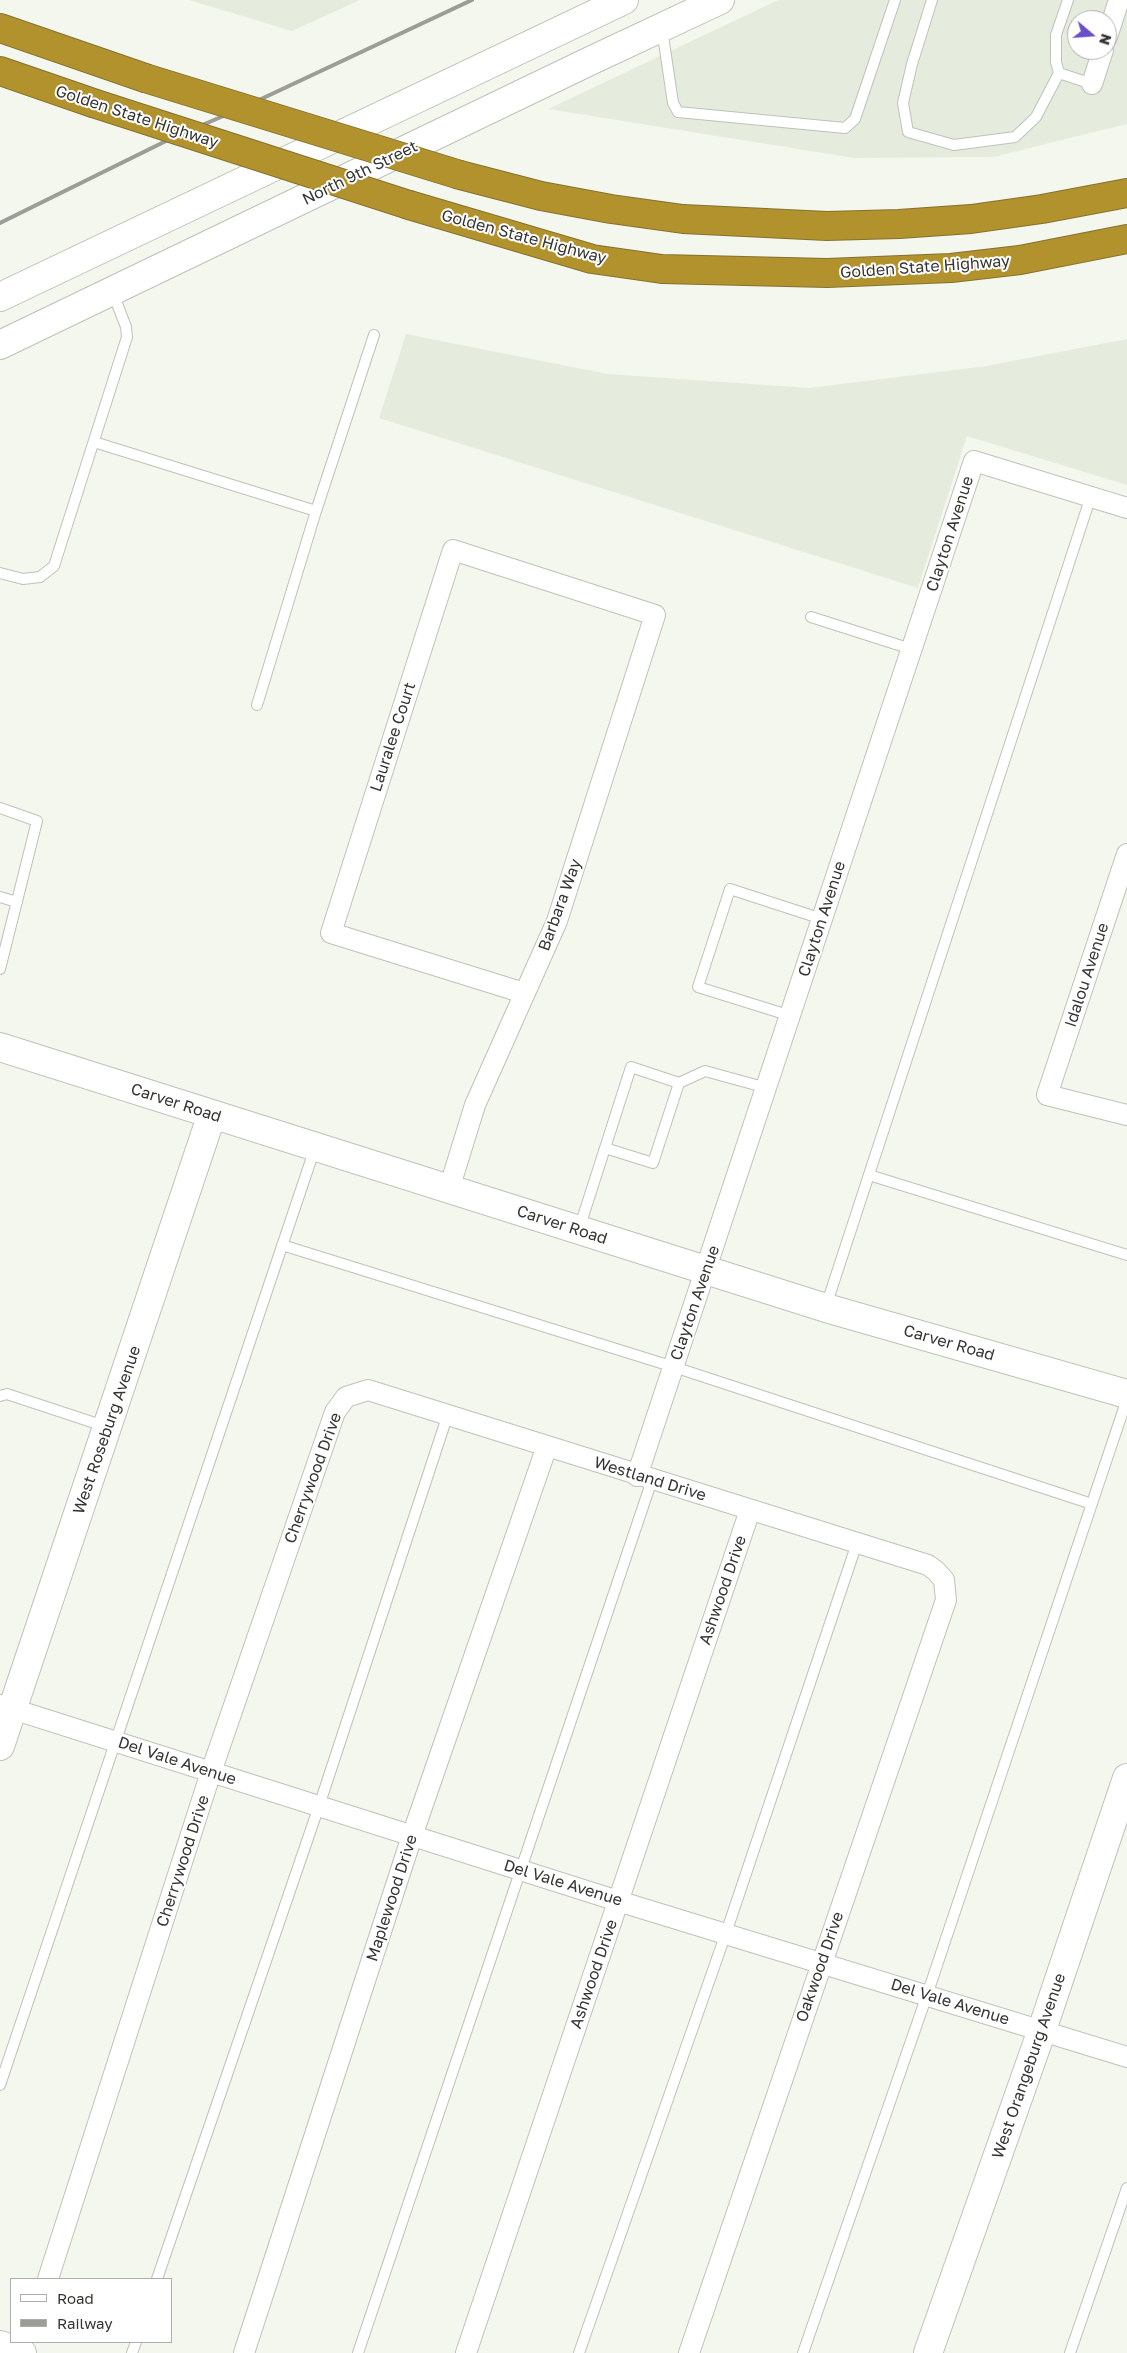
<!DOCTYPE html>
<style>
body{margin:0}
#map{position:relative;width:1127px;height:2353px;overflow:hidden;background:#f4f7ee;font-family:"Golos Text",sans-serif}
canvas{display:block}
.legend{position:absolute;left:10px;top:2278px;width:162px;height:65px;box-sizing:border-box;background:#fff;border:1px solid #aeafad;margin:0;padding:6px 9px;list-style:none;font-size:15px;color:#353632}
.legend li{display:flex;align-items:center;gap:10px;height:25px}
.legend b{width:25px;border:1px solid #aeafad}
.north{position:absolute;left:1067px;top:10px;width:50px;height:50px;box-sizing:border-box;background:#fff;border:1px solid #aeafad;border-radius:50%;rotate:108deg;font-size:14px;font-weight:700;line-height:20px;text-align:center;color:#353632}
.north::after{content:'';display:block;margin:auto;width:18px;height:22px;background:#6b4fc8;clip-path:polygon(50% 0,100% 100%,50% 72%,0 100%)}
</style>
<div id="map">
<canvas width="1127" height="2353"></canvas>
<ul class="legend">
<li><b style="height:6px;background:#fff"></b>Road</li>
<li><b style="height:6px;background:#9b9d96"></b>Railway</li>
</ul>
<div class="north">N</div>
</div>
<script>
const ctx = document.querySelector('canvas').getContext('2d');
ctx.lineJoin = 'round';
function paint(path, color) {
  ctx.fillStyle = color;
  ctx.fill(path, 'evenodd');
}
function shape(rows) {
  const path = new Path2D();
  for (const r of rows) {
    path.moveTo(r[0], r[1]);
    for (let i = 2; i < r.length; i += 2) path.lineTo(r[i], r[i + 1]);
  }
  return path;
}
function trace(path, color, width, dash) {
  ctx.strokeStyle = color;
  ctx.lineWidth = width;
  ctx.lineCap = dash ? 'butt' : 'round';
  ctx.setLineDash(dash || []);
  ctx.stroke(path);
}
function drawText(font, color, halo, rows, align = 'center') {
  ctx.font = font + ' "Golos Text",sans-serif';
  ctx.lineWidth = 4;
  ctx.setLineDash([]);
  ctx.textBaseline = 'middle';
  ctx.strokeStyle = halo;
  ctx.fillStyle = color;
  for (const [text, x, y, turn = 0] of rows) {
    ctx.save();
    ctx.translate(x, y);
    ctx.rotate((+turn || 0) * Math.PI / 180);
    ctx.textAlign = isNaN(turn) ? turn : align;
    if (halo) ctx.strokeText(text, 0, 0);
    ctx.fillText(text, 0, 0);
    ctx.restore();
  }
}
const built = shape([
 [189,0,360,0,292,31],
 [778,0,1127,0,1127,124,993,157,854,158,548,109],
 [1077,20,1107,20,1107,50,1077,50],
 [406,334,608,374,809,388,986,366,1127,339,1127,485,967,436,918,588,379,418]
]);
const lane = shape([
 [932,0,912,64,903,103,908,132,954,145,1015,137,1036,117,1059,73],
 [1068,0,1056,35,1056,62,1059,73,1092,84],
 [662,29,673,103,678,112,845,128,855,119,895,0],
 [94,442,316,511,257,705],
 [316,511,374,335],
 [0,573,23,579,40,577,54,566,127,337,126,327,113,293],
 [811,617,911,649],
 [0,808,37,821,0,969],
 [0,897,17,902],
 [791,1016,698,987,730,889,822,919],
 [605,1148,653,1163,679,1083],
 [869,1175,1127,1255],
 [579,1229,631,1067,679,1083,705,1071,767,1088],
 [282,1245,674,1367,1092,1504],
 [826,1306,1091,496],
 [0,1396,7,1394,107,1427],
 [0,2085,315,1148],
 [157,2279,319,1806,448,1414],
 [132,2353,136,2342],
 [358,2353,652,1480],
 [579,2353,726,1933,857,1543],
 [803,2353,927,1995,1127,1399],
 [1070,2353,1127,2188]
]);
const street = shape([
 [1107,37,1119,0],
 [1092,84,1103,50],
 [1127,854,1047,1095,1127,1115],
 [449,1189,475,1105,557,921,655,615,453,550,331,933,524,993],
 [637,1476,974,461,1127,508],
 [0,1705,618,1901,1127,2057],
 [48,2279,211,1772,335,1412,346,1397,368,1390,928,1565,936,1571,944,1580,946,1600,689,2353],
 [244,2353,412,1836,547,1446],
 [466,2353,750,1510]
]);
const secondary = shape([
 [0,297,624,0],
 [0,345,590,61,720,0],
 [0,1047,826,1308,1127,1394],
 [0,1746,212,1114],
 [0,2345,22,2353],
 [928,2353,1042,2030,1127,1778]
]);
const highway = shape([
 [0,28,145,78],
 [0,71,93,103],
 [460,175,541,196,611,209,683,219,827,226,899,224,971,219,1042,209,1127,193],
 [409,205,592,259,662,269,827,273,951,268,1020,260,1127,239]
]);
const rail = shape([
 [0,223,172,138,242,108,472,0]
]);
const highwayBridge = shape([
 [145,78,460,175],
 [93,103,409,205]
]);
const streetNames = [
 ["Golden State Highway",137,117,18],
 ["North 9th Street",360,173,-26],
 ["Golden State Highway",524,237,15],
 ["Golden State Highway",925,267,-4],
 ["Clayton Avenue",950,534,-72],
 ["Lauralee Court",393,737,-72],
 ["Barbara Way",560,905,-70],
 ["Clayton Avenue",822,919,-72],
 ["Idalou Avenue",1087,975,-72],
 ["Carver Road",176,1103,18],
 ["Carver Road",562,1225,18],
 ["Clayton Avenue",695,1303,-71],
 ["Carver Road",949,1343,16],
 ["West Roseburg Avenue",107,1430,-71],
 ["Cherrywood Drive",313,1478,-70],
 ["Westland Drive",650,1479,17],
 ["Ashwood Drive",723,1590,-71],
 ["Del Vale Avenue",177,1761,18],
 ["Cherrywood Drive",183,1861,-72],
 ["Del Vale Avenue",563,1883,17],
 ["Maplewood Drive",392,1898,-72],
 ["Oakwood Drive",820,1967,-71],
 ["Ashwood Drive",594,1974,-71],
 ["Del Vale Avenue",950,2002,17],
 ["West Orangeburg Avenue",1029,2066,-71]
];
paint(built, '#e6ecdd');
trace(lane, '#bec2b8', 12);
trace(street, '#bec2b8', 22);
trace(secondary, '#bec2b8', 30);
trace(highway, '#86722e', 30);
trace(lane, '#fff', 10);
trace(street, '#fff', 20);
trace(secondary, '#fff', 28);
trace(highway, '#b2922c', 28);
trace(rail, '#9b9d96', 4);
trace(highwayBridge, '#86722e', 30, []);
trace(highwayBridge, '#b2922c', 28);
drawText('16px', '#353632', '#fff', streetNames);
</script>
